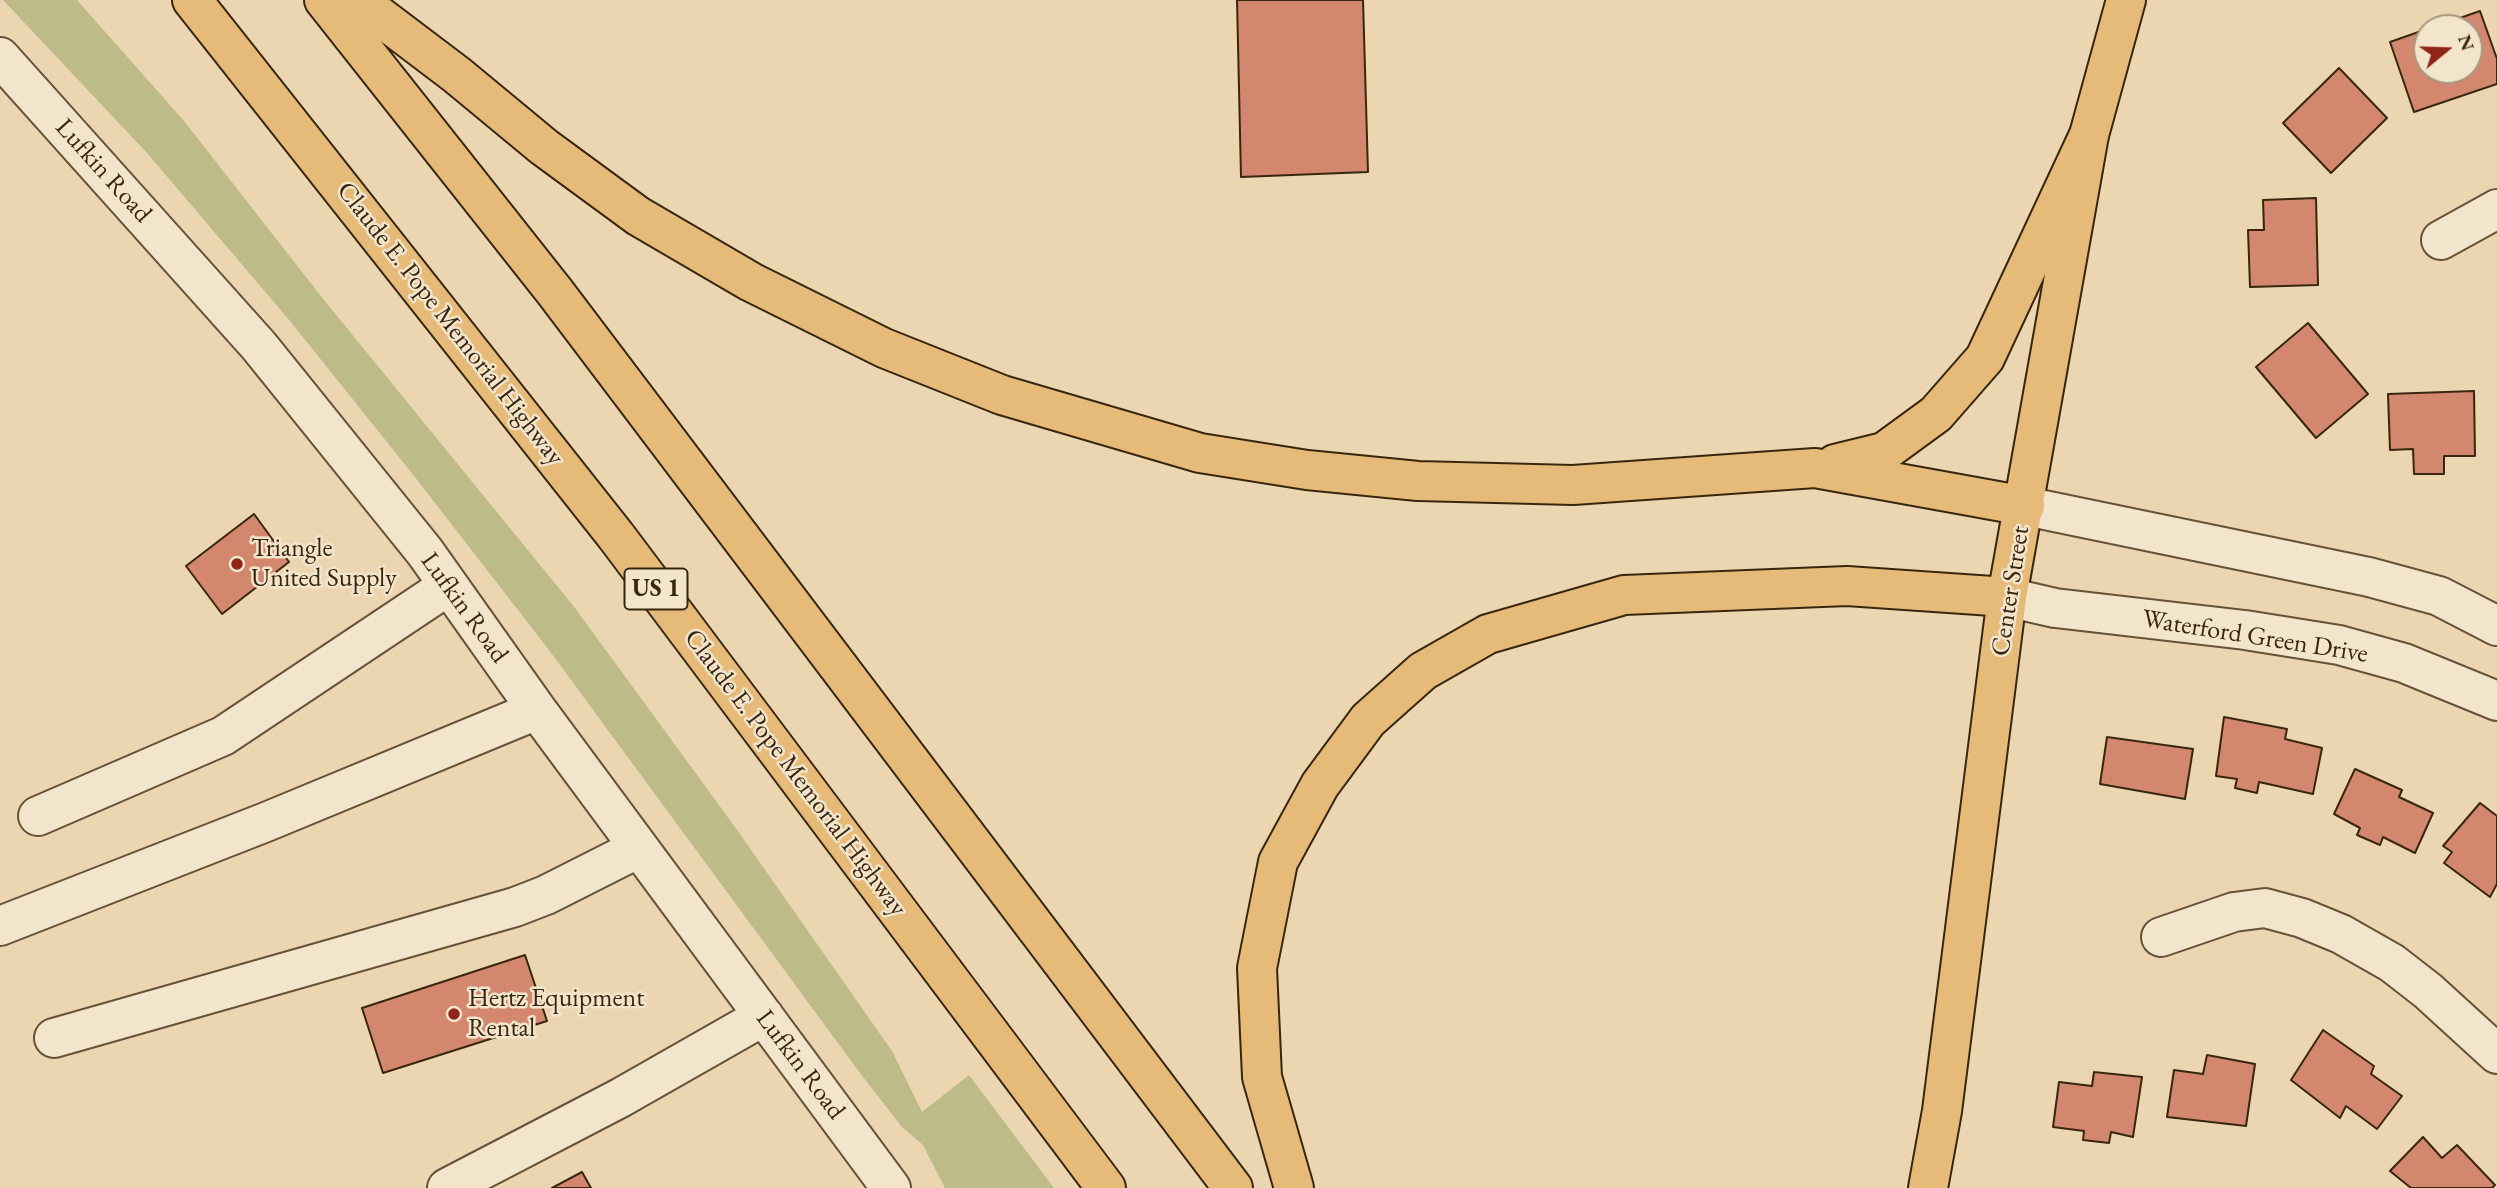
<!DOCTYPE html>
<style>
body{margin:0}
#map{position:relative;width:2497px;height:1188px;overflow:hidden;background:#ecd5b1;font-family:"EB Garamond",serif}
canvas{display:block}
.north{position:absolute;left:2413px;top:14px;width:70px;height:70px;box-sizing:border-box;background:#f3e4cc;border:2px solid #a89880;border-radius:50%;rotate:71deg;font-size:19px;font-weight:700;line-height:28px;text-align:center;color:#38270f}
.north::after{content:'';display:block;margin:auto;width:24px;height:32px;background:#8f2418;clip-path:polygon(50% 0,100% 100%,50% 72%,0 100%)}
</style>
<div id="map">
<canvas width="2497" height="1188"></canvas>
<div class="north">N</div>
</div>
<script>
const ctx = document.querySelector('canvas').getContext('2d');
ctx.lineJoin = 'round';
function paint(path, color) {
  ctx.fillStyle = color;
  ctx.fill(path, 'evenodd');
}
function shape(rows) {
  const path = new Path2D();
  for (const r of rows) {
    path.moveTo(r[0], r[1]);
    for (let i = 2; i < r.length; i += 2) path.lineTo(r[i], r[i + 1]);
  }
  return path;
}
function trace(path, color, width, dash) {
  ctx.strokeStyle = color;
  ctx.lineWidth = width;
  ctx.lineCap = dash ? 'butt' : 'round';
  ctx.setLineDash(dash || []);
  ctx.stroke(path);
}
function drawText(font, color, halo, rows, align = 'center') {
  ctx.font = font + ' "EB Garamond",serif';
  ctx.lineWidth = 5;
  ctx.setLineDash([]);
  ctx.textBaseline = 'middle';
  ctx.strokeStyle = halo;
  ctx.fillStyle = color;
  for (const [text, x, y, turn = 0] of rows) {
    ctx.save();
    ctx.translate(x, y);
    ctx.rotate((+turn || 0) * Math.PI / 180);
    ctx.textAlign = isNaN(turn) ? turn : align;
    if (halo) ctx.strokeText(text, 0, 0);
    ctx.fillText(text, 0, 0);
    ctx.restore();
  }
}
const green = shape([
 [3,0,77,0,184,121,324,300,575,608,735,827,892,1051,922,1112,969,1075,1054,1188,945,1188,923,1145,902,1127,860,1073,549,650,411,472,290,321,147,153]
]);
const building = shape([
 [1237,0,1363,0,1368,172,1241,177,1237,0],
 [2480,11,2497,59,2497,84,2414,112,2390,42,2427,29,2427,70,2469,70,2469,28,2431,28,2480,11],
 [2339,68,2387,118,2331,173,2283,123,2339,68],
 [2316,198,2318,285,2250,287,2248,230,2264,230,2263,200,2316,198],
 [2308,323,2368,394,2316,438,2256,367,2308,323],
 [2474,391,2475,456,2444,456,2444,474,2414,474,2413,449,2390,450,2388,394,2474,391],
 [254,514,289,562,222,614,186,566,254,514],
 [2224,717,2287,729,2285,739,2322,748,2313,794,2259,782,2257,793,2235,788,2237,779,2216,776,2224,717],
 [2107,737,2193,749,2185,799,2100,784,2107,737],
 [2355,769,2402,790,2399,797,2433,813,2415,853,2383,837,2380,845,2357,835,2360,828,2334,814,2355,769],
 [2480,803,2497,816,2497,884,2490,897,2444,863,2452,852,2443,846,2480,803],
 [525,955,547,1021,383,1073,362,1008,525,955],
 [2323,1030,2374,1066,2371,1074,2402,1096,2377,1129,2346,1106,2340,1118,2291,1080,2323,1030],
 [2207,1055,2255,1064,2246,1126,2167,1117,2174,1070,2203,1074,2207,1055],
 [2094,1072,2142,1077,2133,1137,2111,1132,2109,1143,2083,1140,2084,1131,2053,1127,2059,1082,2092,1086,2094,1072],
 [2423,1137,2442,1158,2457,1145,2495,1185,2492,1188,2411,1188,2390,1171,2423,1137],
 [582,1172,591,1188,552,1188,582,1172]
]);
const minor = shape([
 [0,57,259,346,425,552,537,710,891,1188],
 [2441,240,2497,209],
 [2025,506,2369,577,2439,596,2497,626],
 [2007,597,2055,608,2245,630,2339,645,2404,663,2497,701],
 [38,816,223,736,448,586],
 [0,926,266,822,537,710],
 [2161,937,2234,912,2265,908,2302,918,2341,934,2392,963,2428,991,2497,1054],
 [54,1038,515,907,546,895,639,848],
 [447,1188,620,1098,764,1016]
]);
const major = shape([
 [1928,1188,1942,1111,2007,597,2089,135,2126,0]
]);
const highway = shape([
 [192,0,616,536,1106,1188],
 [324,0,555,292,1233,1188],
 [358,0,457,75,544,147,638,216,751,282,884,348,1002,395,1200,453,1307,470,1418,481,1573,485,1815,468,2025,506],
 [1835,464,1884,452,1936,414,1985,358,2089,135],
 [1294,1188,1262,1077,1257,968,1278,862,1320,785,1368,720,1423,671,1488,634,1624,595,1847,586,2007,597]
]);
const markers = [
 [237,564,7,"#8f2418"],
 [454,1014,7,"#8f2418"]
];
const shields = [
 [656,589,63]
];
const shieldNames = [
 ["US 1",656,589]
];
const streetNames = [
 ["Lufkin Road",103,171,48],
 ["Claude E. Pope Memorial Highway",450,324,52],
 ["Center Street",2011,591,-81],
 ["Lufkin Road",464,608,54],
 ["Waterford Green Drive",2255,637,9],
 ["Claude E. Pope Memorial Highway",795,773,53],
 ["Lufkin Road",800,1065,53]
];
const poiNames = [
 ["Triangle",251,549],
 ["United Supply",251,579],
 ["Hertz Equipment",468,999],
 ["Rental",468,1029]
];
paint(green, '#bdbc88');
paint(building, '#d3876e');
trace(building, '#38270f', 2);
trace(minor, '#655238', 42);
trace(major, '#38270f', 42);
trace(highway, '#38270f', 42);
trace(minor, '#f3e4cc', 38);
trace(major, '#e6ba78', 38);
trace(highway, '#e6ba78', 38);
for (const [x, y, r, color] of markers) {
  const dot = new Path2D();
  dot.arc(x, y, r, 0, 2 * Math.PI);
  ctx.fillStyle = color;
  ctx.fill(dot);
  trace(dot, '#f3e4cc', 2.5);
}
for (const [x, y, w] of shields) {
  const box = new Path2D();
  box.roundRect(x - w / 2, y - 20.5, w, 41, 5);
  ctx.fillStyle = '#f3e4cc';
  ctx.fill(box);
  trace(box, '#38270f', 2);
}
drawText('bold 24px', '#38270f', null, shieldNames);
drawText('26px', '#38270f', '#f3e4cc', streetNames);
drawText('26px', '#38270f', '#f3e4cc', poiNames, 'left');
</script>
